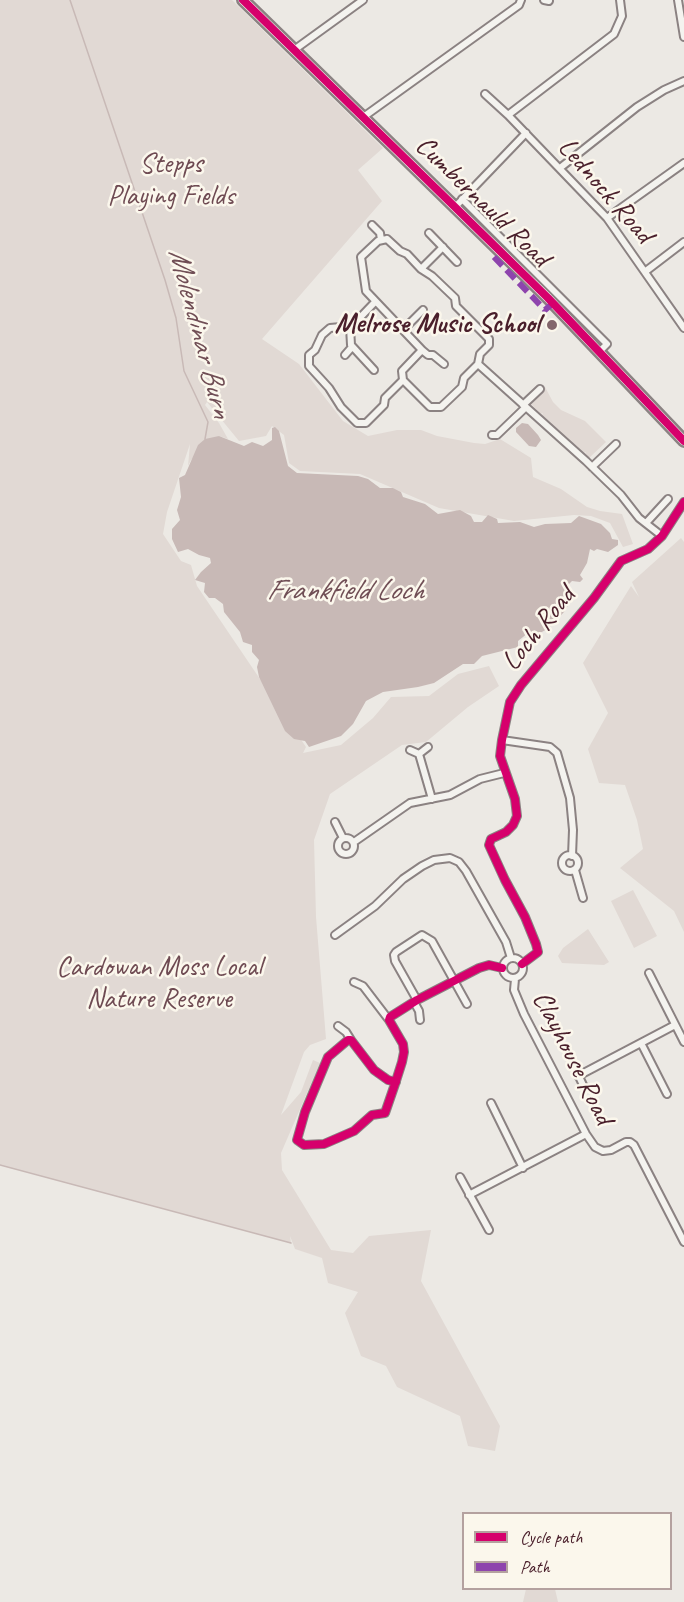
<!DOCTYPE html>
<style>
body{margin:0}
#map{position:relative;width:684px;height:1602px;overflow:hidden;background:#ece9e4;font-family:Caveat,sans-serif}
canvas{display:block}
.legend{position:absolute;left:462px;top:1512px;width:210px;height:78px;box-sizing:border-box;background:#fbf7ec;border:2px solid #b4a19f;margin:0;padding:8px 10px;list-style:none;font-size:18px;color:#4a1f2b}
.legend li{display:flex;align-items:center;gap:12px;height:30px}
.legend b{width:30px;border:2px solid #b4a19f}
</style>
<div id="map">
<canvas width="684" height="1602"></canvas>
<ul class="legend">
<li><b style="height:8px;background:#d6006c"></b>Cycle path</li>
<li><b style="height:8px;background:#8e44ad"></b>Path</li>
</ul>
</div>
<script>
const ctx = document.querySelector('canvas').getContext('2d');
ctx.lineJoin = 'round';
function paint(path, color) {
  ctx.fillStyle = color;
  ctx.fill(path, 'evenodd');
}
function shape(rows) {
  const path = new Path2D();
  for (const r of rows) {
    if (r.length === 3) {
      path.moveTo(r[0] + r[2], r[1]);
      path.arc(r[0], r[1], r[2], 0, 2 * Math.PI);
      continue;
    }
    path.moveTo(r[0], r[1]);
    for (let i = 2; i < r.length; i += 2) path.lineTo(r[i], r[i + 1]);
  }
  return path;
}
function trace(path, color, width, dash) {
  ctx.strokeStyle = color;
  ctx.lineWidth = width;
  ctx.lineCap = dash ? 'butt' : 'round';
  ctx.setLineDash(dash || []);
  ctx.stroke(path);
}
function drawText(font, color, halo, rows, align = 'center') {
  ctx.font = font + ' Caveat,sans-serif';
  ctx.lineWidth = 5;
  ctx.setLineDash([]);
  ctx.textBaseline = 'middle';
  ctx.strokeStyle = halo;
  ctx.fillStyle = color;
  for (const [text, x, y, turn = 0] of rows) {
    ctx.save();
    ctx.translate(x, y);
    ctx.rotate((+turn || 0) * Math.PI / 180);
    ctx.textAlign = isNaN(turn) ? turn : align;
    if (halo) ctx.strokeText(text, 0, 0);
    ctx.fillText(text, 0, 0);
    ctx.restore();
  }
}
const green = shape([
 [0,0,232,0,383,148,358,170,382,201,262,339,299,364,343,421,368,436,397,430,421,430,437,436,474,443,485,444,500,439,531,458,533,477,561,489,587,507,600,511,622,514,633,544,623,547,610,523,591,516,574,515,514,521,439,508,360,474,300,471,289,463,284,435,272,426,266,436,239,441,207,402,205,405,219,423,228,439,219,436,191,460,188,466,190,444,167,512,163,534,181,561,191,565,197,586,306,747,303,753,341,745,373,718,391,697,429,696,458,674,489,666,499,686,468,707,426,742,402,745,330,794,314,840,316,917,326,1039,310,1045,304,1052,281,1115,301,1092,313,1060,320,1063,281,1153,282,1170,331,1250,353,1253,369,1236,431,1230,421,1281,500,1426,495,1451,468,1446,460,1416,397,1387,386,1366,361,1356,345,1313,358,1292,328,1283,322,1258,295,1249,290,1236,291,1243,0,1165],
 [545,387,553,402,561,410,585,421,606,442,589,458,585,454,586,452,584,453,542,415,543,413,541,414,529,402],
 [681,538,684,542,684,932,674,911,620,868,643,849,637,820,625,785,599,783,588,749,608,713,583,663,631,586,639,597,632,582],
 [633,890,657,936,634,948,611,901],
 [588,929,609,962,604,965,562,963,558,956,563,948],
 [526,1589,555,1589,558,1602,523,1602]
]);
const water = shape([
 [522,423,528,424,538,435,541,440,536,447,529,446,516,432,516,428],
 [275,427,279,431,288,466,297,473,358,476,368,479,380,488,393,488,401,492,403,497,425,504,438,514,460,510,471,516,474,522,482,522,488,515,497,519,498,523,520,522,534,527,545,524,571,523,579,516,601,524,610,533,612,539,618,540,618,545,608,552,597,549,594,551,590,549,587,563,580,575,583,579,580,582,572,581,568,585,565,596,571,601,564,612,549,628,540,633,528,633,518,641,518,647,482,656,474,664,463,664,434,683,418,687,383,692,366,701,353,724,341,736,309,747,305,741,294,739,285,731,259,677,257,667,259,660,252,652,252,645,243,642,240,632,224,612,223,604,215,598,209,598,204,592,205,583,195,580,201,572,211,563,210,558,199,555,188,549,178,552,172,539,172,529,180,520,177,510,181,497,179,478,185,475,198,445,205,439,219,436,244,446,252,442,263,446,272,440,272,428]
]);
const stream = shape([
 [70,0,165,280,176,318,184,371,208,422,205,439],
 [0,1165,291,1243]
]);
const street = shape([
 [544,0,549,1],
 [678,0,684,37],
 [294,50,363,0],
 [485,94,508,115,607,218,684,328],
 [508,115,614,34,622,16,620,0],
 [362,118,519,5,521,0],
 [560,168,637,107,664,90,684,81],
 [462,199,607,344,600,351],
 [455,207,526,133],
 [607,218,684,163],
 [372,225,380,233,381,240],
 [429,233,457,262],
 [387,239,400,251,407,254,421,269,432,276,455,298,456,306,489,339,489,345,480,354,478,364,464,378,462,387,441,407,430,407,403,380,402,371,422,350,366,291,361,257,378,241,387,239],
 [421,269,443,247],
 [646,271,684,242],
 [375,302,352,326,330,328,322,335,315,350,309,355,309,366,329,388,341,407,357,423,366,423,384,405,385,398,403,380],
 [350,327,351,345,374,370],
 [403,330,423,310],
 [422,350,428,355,433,355,444,364],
 [345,355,352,347],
 [478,364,586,461,621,495,639,518,662,536],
 [523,405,540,389],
 [492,435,497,435,526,407],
 [592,467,616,444],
 [646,523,668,499],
 [502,740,550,747,557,753,570,798,573,830,572,856],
 [410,750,419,754,428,747],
 [419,754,432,799],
 [335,822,343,838],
 [346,846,8],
 [354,842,410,803,450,795,480,779,504,773],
 [570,863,8],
 [575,870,583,898],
 [335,935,375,906,403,879,422,866,434,860,450,858,459,862,466,871,506,942,511,958],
 [513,968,10],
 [522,964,538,952,536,944,525,917,505,880,489,845,491,839,506,832,513,825,517,816,515,799,500,756,502,740,510,702,521,685,594,598,621,561,648,549,662,536,684,502],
 [649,973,684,1042],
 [515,979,514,990,524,1014,586,1134,595,1147,603,1151,611,1150,626,1142,630,1142,634,1145,684,1242],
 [354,982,363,986,389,1020],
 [417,1000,395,961,394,955,396,952,422,935,432,941,467,1004],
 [414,1002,419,1011,420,1020],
 [338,1026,346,1032,351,1040],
 [641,1043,667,1094],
 [573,1064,583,1085],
 [578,1076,675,1025],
 [396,1082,388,1080,374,1070,351,1040,348,1040,328,1057,305,1112,297,1140,304,1145,324,1144,354,1131,372,1115,385,1113,395,1084,402,1062,404,1052,403,1044,389,1020,390,1017,417,1000,479,968,489,965,502,968],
 [491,1103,523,1168],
 [460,1177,489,1230],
 [469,1195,586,1134]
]);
const primary = shape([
 [243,0,548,298,684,441]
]);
const quiet = shape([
 [494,257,545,310,553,303]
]);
const cycleway = shape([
 [243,0,548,298,684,441],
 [522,964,538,952,536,944,525,917,505,880,489,845,491,839,506,832,513,825,517,816,515,799,500,756,502,740,510,702,521,685,594,598,621,561,648,549,662,536,684,502],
 [396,1082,388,1080,374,1070,351,1040,348,1040,328,1057,305,1112,297,1140,304,1145,324,1144,354,1131,372,1115,385,1113,395,1084,402,1062,404,1052,403,1044,389,1020,390,1017,417,1000,479,968,489,965,502,968]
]);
const markers = [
 [552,325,6,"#83666c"]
];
const parkNames = [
 ["Stepps",171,165],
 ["Playing Fields",171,197],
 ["Cardowan Moss Local",159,968],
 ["Nature Reserve",159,1000]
];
const streetNames = [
 ["Lednock Road",605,191,49],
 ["Cumbernauld Road",482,202,44],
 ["Loch Road",539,629,-51],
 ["Clayhouse Road",572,1058,63]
];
const poiNames = [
 ["Melrose Music School",540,325]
];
const waterNames = [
 ["Molendinar Burn",199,333,75],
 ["Frankfield Loch",345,591]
];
paint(green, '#e1d9d4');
paint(water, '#c8b9b6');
trace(stream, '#c8b9b6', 1.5);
trace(street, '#8b8282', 10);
trace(primary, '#8b8282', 14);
trace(street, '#f4f3ef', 6);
trace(primary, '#f4f3ef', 9);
trace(quiet, '#8e44ad', 6, [12, 6]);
trace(cycleway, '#d6006c', 8);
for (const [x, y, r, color] of markers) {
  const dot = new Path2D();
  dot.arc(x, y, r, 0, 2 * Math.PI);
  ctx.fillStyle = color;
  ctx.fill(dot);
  trace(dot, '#fbf7ec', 2);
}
drawText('28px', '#6e4a52', '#fbf7ec', parkNames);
drawText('28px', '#4a1f2b', '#fbf7ec', streetNames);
drawText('bold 28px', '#4a1f2b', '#fbf7ec', poiNames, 'right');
drawText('italic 30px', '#704e55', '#fbf7ec', waterNames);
</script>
